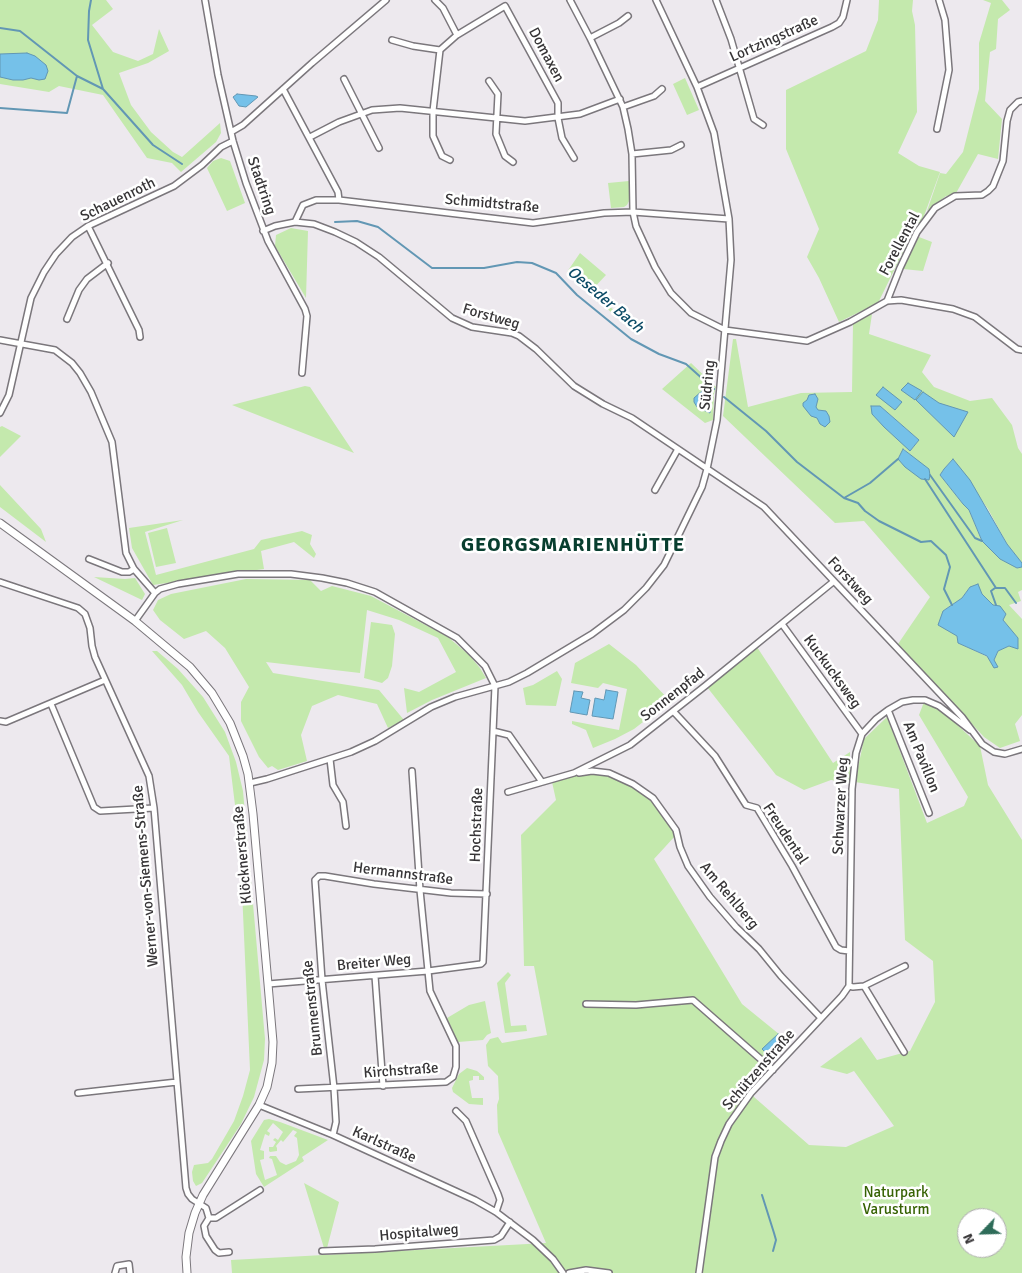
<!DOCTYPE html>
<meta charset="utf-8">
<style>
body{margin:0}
#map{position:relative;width:1022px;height:1273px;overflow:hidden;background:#ede9ee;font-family:Signika,sans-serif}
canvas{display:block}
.north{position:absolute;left:957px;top:1208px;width:50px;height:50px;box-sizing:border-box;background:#fff;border:1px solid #afaeaf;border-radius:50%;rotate:246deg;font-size:14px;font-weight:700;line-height:20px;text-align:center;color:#373537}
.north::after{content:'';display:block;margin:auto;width:18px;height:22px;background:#2e6c59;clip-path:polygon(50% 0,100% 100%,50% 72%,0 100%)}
</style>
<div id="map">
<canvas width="1022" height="1273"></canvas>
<div class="north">N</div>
</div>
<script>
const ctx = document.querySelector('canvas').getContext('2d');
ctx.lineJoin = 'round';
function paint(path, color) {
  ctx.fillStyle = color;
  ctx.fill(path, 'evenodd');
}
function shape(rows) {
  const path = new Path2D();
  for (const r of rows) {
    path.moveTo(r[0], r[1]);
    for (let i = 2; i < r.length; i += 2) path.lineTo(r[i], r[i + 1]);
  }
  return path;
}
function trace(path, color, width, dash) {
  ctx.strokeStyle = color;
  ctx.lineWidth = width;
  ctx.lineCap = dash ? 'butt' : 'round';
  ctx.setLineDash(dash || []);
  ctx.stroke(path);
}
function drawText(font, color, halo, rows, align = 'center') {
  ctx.font = font + ' Signika,sans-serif';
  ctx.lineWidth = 5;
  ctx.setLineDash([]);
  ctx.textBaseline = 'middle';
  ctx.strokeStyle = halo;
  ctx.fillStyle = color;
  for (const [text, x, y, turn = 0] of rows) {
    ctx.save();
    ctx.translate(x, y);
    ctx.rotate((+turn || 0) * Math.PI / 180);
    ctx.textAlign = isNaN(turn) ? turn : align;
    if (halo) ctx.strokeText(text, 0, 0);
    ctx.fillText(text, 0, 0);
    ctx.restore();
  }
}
const green = shape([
 [0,0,106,0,113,9,92,25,113,52,138,61,153,54,159,29,169,51,148,63,119,73,131,105,151,132,173,152,182,157,220,123,221,133,216,142,181,172,172,163,147,158,103,95,59,86,49,92,0,84],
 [879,0,913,0,912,11,915,25,917,112,898,153,919,166,940,172,924,216,913,232,878,303,839,322,819,278,807,257,819,229,786,149,786,90,866,51,878,20],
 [983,0,1002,0,1010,10,998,19,996,49,990,52,985,101,1002,119,998,159,978,154,955,195,946,196,927,211,940,173,946,174,963,152,979,89,979,43,991,3],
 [685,78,699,110,687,115,673,84],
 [221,158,230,161,245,203,227,211,207,168,213,161],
 [629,181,630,199,627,205,624,207,611,208,608,183],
 [291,228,308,231,306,298,275,246,276,235],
 [919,237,932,242,923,271,903,269],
 [580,253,606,275,591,291,627,321,625,324,590,294,591,292,567,272],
 [872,314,869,334,931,355,922,372,934,387,970,401,992,398,1012,425,1018,448,1022,454,1022,563,1007,544,988,509,953,459,944,469,940,475,963,504,969,510,982,541,1017,568,1022,567,1022,590,1018,592,1021,601,1009,605,1022,619,1022,715,1015,724,1020,741,1000,748,984,737,898,644,930,597,864,521,835,523,723,416,733,339,736,339,748,407,801,393,852,392,853,323],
 [880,406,919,440,910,451],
 [904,449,921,465,929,469,898,459],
 [970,587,981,594,993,605,1010,630,1018,638,1018,648,1009,646,998,651,994,660,959,643,957,636,943,611,962,598],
 [691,363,716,387,714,394,713,420,705,423,662,389],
 [305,386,310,387,354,453,232,405],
 [2,426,21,436,0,457,0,427],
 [0,485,41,529,46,542,0,507],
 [183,520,145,532,156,575,254,549,261,540,302,531,312,535,310,544,316,554,314,558,294,542,261,551,264,569,153,585,132,548,129,528],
 [167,528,176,563,156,567,148,533],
 [94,577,125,579,135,578,145,594,142,600],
 [246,579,310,580,321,591,332,586,371,596,448,637,469,655,480,668,486,678,432,700,407,713,404,688,419,692,456,672,438,638,399,620,367,610,360,673,266,662,273,673,379,690,404,720,388,728,377,704,338,695,312,706,301,735,307,761,278,770,272,766,268,768,259,757,241,721,241,702,249,687,225,648,206,631,184,639,160,620,153,610,158,600,171,594],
 [371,622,392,625,395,634,392,666,388,678,382,683,364,678],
 [609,644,636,665,670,701,634,729,615,739,593,748,586,730,572,724,572,721,619,730,627,689,603,683,598,688,571,683,575,663],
 [757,647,833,763,850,752,850,783,831,780,804,790,776,775,707,687],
 [152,651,157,651,178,669,203,697,225,732,236,762,243,791,265,1039,264,1060,254,1097,241,1124,202,1183,196,1186,193,1181,192,1172,194,1165,208,1163,212,1159,234,1121,243,1096,250,1070,240,846,229,756,198,712,182,685],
 [557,671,562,679,556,706,526,705,523,688,533,685],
 [924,702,939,708,980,746,988,785,1022,840,1022,1273,232,1273,231,1260,546,1243,498,1132,497,1105,499,1099,498,1076,488,1066,486,1045,490,1039,498,1037,502,1043,547,1035,534,966,524,966,521,835,556,800,552,782,574,773,609,773,653,798,676,835,654,859,742,1004,790,1043,774,1059,766,1058,760,1064,762,1073,751,1084,754,1097,809,1145,846,1147,894,1126,854,1071,847,1074,820,1067,861,1037,877,1060,910,1051,935,1002,933,961,905,940,899,789,855,782,864,739,887,717,927,823,964,806,968,797,919,715],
 [967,1218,997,1218,997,1248,967,1248],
 [508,972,511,975,505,983,511,1026,526,1025,527,1031,505,1033,497,983],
 [485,1001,491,1033,487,1035,483,1040,458,1042,447,1018,469,1005],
 [467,1068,477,1071,484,1077,484,1080,479,1080,479,1076,473,1076,473,1080,469,1081,472,1098,483,1098,483,1105,469,1104,453,1092,452,1088,459,1074],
 [269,1119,280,1122,328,1140,302,1157,304,1161,264,1187,256,1174,251,1141,264,1120],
 [273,1123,283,1132,278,1140,275,1138,273,1140,276,1142,273,1147,269,1147,269,1151,270,1152,277,1151,277,1148,276,1146,281,1140,283,1142,293,1130,297,1132,294,1136,297,1138,299,1155,296,1161,286,1165,280,1162,276,1156,270,1156,269,1158,272,1159,277,1175,265,1180,260,1160,264,1159,264,1151,260,1150,265,1134,269,1136,270,1133,267,1131],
 [304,1183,339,1202,327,1248,324,1248]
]);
const water = shape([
 [27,53,35,56,46,65,48,71,45,79,39,80,31,78,23,80,13,80,0,77,0,54,27,53],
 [237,94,256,96,258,97,246,107,239,106,233,97,237,94],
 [908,383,922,391,915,400,901,390,908,383],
 [883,387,902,402,895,410,876,395,883,387],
 [702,391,710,392,710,413,697,407,694,402,694,398,702,391],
 [923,392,939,403,968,412,954,437,916,400,923,392],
 [815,394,818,399,816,407,818,410,826,411,829,416,830,422,825,427,820,424,817,418,811,416,803,406,803,403,807,400,809,395,815,394],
 [871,406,880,406,919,440,910,451,884,427,872,414,871,406],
 [903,449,929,469,930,475,929,480,921,479,905,467,898,459,903,449],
 [953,459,970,480,1007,544,1022,563,1022,567,1017,568,1000,559,982,541,969,510,963,504,940,475,944,469,953,459],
 [978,584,982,594,993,605,1000,606,1006,614,1003,620,1018,638,1018,649,1009,646,998,651,994,660,998,667,994,668,987,656,958,643,957,636,938,625,943,611,962,598,970,587,978,584],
 [606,690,618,692,613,719,592,716,595,698,604,700,606,690],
 [574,691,583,692,581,698,590,700,587,715,570,712,574,691],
 [778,1034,790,1043,774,1059,766,1058,768,1055,762,1049,778,1034]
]);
const stream = shape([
 [0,28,20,31,77,76,103,89,88,40,89,11,91,0],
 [103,89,153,145,182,164],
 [0,108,67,113,77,76],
 [335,222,357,221,378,227,432,268,484,268,517,262,532,263,556,273,577,295,631,339,659,354,686,364,714,389],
 [724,397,766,431,797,462,844,498,870,483,898,459],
 [930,475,975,538,982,541],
 [925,479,996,588,1005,588,1016,603],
 [844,498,858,503,865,511,879,521,921,542,931,541,946,555,950,567,944,589,952,605],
 [995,588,991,591,996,605],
 [762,1195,774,1233,776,1240,773,1251]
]);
const street = shape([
 [205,0,218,75,233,141,246,183,268,241,305,309,307,316,302,373],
 [435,0,443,8,457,35],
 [570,0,590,38,623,107,628,129,632,154,633,212,636,226,655,267,671,293,691,313,725,330,807,341,850,322,887,301,901,300,953,309,975,317,1017,349,1022,350],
 [716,0,731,39,754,119,763,125],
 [590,38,619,23,628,16],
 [392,40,413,46,440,50],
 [344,79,379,148],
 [489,81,498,94,496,134,505,156,513,162],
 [697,87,832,27,839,23,843,17,847,0],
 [283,89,338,192,339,200],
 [623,107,654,96,662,89],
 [937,129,949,70,945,20,939,0],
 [231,132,243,125,312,63,386,0],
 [310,137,339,122,372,110,400,108,525,121,580,114,620,99],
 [632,154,671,150,681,145],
 [450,160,442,156,433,136,433,111,440,50,457,35,505,6,558,103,558,118,562,138,574,158],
 [295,222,303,205,316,200,339,200,533,223,604,213,633,212,729,219],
 [88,226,139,330,140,337],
 [263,231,275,226,295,222,314,224,335,232,356,242,379,257,452,318,472,327,512,333,519,336,536,349,574,386,603,404,632,418,764,507,962,717,982,744,994,752,1005,754,1022,749],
 [887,301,900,268,917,232,935,208,955,196,982,195,988,191,993,186,1003,161,1007,121,1010,110,1018,102,1022,101],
 [67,319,79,290,87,279,108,263],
 [0,340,55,350,72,363,80,373,91,392,112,442,126,553,134,569,155,593],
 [0,413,9,395,31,298,44,272,56,254,72,237,88,226,174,186,202,165,221,147,233,141],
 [655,490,678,449],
 [89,559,122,572,129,572,134,569],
 [0,582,78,608,85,614,90,628,92,646,95,657,149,776,154,808,186,1188,188,1194,192,1199,206,1208,209,1218],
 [135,621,155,593,160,589,178,584,238,574,291,574,322,578,347,583,375,592,457,638,485,666,495,686,483,962,481,964,428,971,268,984],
 [782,624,862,734],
 [51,704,94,807,100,811,154,808],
 [888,710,929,813],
 [673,711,715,756,746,805,757,808,792,866,836,947,841,950,849,951],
 [0,721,6,722,105,680],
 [493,731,509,735,542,782],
 [330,759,333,785,343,802,346,826],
 [579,773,592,771,609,773,633,784,653,798,676,830,680,847,688,866,710,897,736,927,759,949,781,976,821,1018],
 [250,783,267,779,351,752,375,741,431,707,455,697,509,682,527,673,592,634,624,610,646,588,664,565,702,487,707,469,717,420,731,260,729,219,714,133,697,87,656,0],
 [508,792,574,773,630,745,705,686,833,582],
 [375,976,383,1086],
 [849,986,852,789,856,753,862,734,876,719,888,710,902,702,913,700,925,700,939,706,970,730],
 [849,986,853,987,864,986,905,966],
 [864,986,904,1052],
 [586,1004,636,1005,693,1000,773,1070],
 [298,1089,446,1082,453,1077,456,1067,456,1046,430,991,420,890,412,771],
 [78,1093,177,1082],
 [259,1105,333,1135,475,1200,496,1212,533,1240,553,1259,563,1273],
 [456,1111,466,1121,498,1194,500,1200,496,1212],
 [333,1135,336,1122,334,1088,322,980,315,880,319,876,325,876,374,884,451,893,487,894],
 [322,1251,375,1249,494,1240,501,1236,510,1222],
 [229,1252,219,1253,215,1250,206,1236,204,1226,209,1218,216,1218,260,1190],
 [115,1273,117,1266,129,1264,130,1273],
 [569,1273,586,1270,609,1273],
 [699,1273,715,1157,721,1141,729,1124,751,1093,842,996,849,986]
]);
const secondary = shape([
 [0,523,135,621,190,667,212,693,230,723,243,756,248,774,253,814,268,984,273,1042,272,1063,267,1087,259,1105,203,1195,195,1213,189,1233,186,1257,187,1273]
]);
const streetNames = [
 ["Lortzingstraße",774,39,-24],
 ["Domaxen",546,55,62],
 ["Stadtring",261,186,71],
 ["Schauenroth",118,200,-26],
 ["Schmidtstraße",492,204,5],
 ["Forellental",900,244,-62],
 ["Forstweg",491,317,16],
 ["Südring",708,385,-84],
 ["Forstweg",850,581,47],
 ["Kuckucksweg",832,672,54],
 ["Sonnenpfad",673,695,-38],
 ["Am Pavillon",921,757,68],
 ["Schwarzer Weg",841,806,-87],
 ["Hochstraße",477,825,-88],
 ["Freudental",785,834,57],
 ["Klöcknerstraße",243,855,-95],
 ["Hermannstraße",403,874,7],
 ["Werner-von-Siemens-Straße",146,876,-95],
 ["Am Rehlberg",729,896,50],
 ["Breiter Weg",374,963,-5],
 ["Brunnenstraße",313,1008,-96],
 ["Schützenstraße",759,1070,-49],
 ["Kirchstraße",401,1071,-4],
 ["Karlstraße",384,1145,24],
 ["Hospitalweg",419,1233,-5]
];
const parkNames = [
 ["Naturpark",896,1193],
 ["Varusturm",896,1210]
];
const waterNames = [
 ["Oeseder Bach",605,300,40]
];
const districtNames = [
 ["GEORGSMARIENHÜTTE",573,546]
];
paint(green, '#c4e9ad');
paint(water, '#75c1e9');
trace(water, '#6297b4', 1);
trace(stream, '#6297b4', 2);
trace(street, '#7b777c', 8);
trace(secondary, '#7b777c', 9);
trace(street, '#fff', 5);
trace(secondary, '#fff', 7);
drawText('15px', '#373537', '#fff', streetNames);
drawText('15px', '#366203', '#fff', parkNames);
drawText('italic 16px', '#0d4c67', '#fff', waterNames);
ctx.letterSpacing = '1px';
drawText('bold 20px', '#083e2f', '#fff', districtNames);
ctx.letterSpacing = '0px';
</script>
